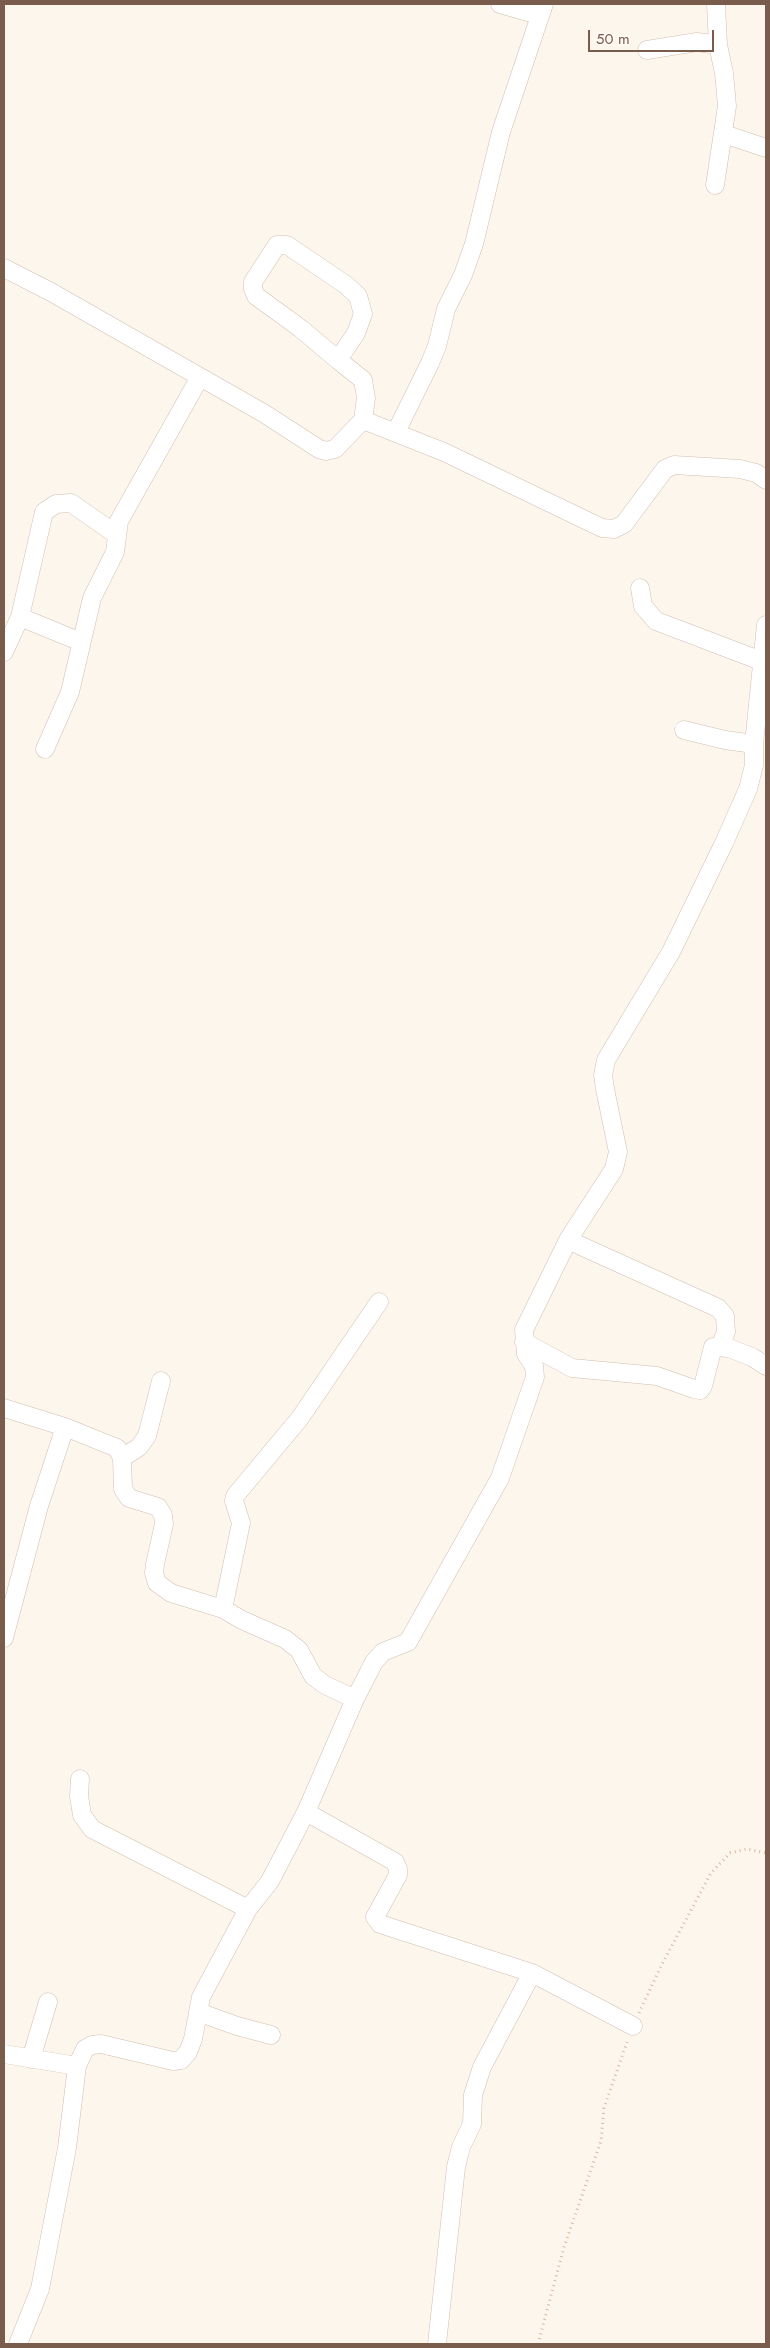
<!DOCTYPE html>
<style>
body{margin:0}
#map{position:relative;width:770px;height:2348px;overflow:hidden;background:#fdf6ec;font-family:Jost,sans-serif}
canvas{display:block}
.frame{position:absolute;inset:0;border:5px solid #7a5c4d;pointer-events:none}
.scale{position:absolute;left:588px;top:30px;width:126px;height:22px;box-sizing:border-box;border:2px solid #7a5c4d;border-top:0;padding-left:6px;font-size:15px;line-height:18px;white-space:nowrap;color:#7a5c4d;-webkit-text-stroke:4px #fffaf3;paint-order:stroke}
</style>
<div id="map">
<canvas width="770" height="2348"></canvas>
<div class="frame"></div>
<div class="scale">50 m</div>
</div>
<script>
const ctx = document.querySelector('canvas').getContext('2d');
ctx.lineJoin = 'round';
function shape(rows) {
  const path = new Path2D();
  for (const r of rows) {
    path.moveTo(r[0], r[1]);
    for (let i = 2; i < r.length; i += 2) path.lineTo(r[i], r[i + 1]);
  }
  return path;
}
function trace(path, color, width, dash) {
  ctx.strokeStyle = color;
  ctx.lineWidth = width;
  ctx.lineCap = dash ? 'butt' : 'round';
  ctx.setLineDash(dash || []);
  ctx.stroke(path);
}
const path = shape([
 [639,2013,661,1966,711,1873,730,1853,747,1849,766,1853],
 [538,2344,564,2247,601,2141,604,2108,627,2042]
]);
const street = shape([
 [500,4,539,15],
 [647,50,697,42,718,45],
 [724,134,766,148],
 [715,185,727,106,724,73,718,45,716,4],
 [4,268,51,292,265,414,319,449,326,451,335,449,363,420,444,452,602,528,614,529,624,524,665,469,674,465,740,469,756,473,766,480],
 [338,360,356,333,363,314,358,296,346,285,287,245,277,245,253,282,253,289,256,296,300,328,338,360,363,380,366,398,363,420],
 [396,432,430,363,437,346,446,309,463,275,474,244,501,132,544,4],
 [640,588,643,606,656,621,764,662],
 [20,617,44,512,56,504,71,503,117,535],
 [4,652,20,617,81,642],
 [684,730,725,740,754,744],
 [45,749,70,692,92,598,115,552,119,521,200,377],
 [568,1240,718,1308,725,1316,726,1332,720,1347],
 [524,1342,572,1368,657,1376,694,1389,700,1390,703,1386,713,1347,729,1348,752,1357,766,1366],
 [4,1408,65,1427,117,1448,122,1458,123,1489,129,1498,158,1507,163,1515,164,1524,155,1564,154,1573,157,1583,171,1593,223,1609,242,1620,285,1639,299,1650,313,1676,325,1685,355,1699],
 [122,1458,139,1447,147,1436,161,1381],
 [223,1609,241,1523,234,1501,235,1496,300,1418,379,1302],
 [4,1638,39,1506,65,1427],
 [80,1779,79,1796,82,1815,92,1829,248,1909],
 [306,1812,395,1862,398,1869,398,1875,375,1917,380,1924,532,1973,633,2026],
 [198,2012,237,2026,271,2035],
 [4,2054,77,2066],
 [31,2059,48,2002],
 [18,2344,40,2289,67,2148,77,2066,85,2049,92,2045,101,2044,173,2061,181,2060,188,2052,193,2039,201,1997,248,1909,270,1881,306,1812,355,1699,374,1662,383,1652,408,1642,500,1478,535,1377,534,1366,526,1354,524,1330,568,1240,614,1169,618,1152,605,1089,603,1075,606,1060,671,952,724,843,748,789,754,765,754,744,766,625],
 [437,2344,456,2167,461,2147,472,2124,473,2095,482,2067,532,1973]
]);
trace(street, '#d1beb0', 19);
trace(path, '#d9b8a5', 3, [1, 4]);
trace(street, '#fff', 18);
</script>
